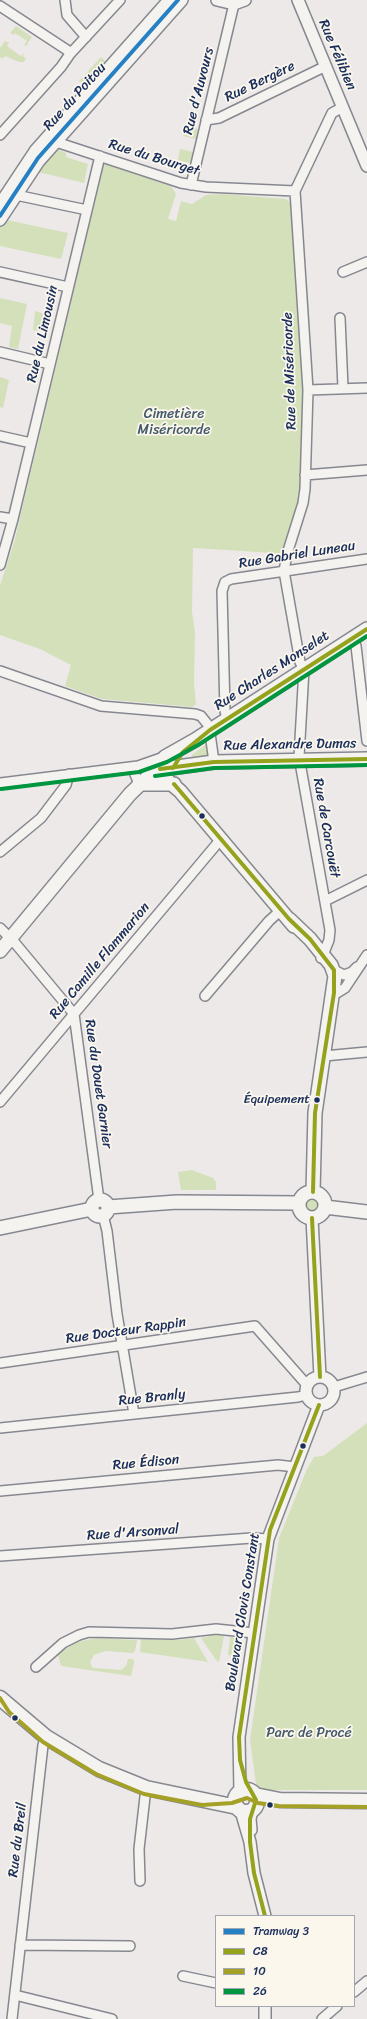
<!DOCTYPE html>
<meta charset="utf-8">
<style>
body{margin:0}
#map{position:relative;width:367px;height:2019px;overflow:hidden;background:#ede9e9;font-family:Sriracha,sans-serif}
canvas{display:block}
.legend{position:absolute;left:215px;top:1915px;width:140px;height:92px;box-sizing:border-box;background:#fbf7ec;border:1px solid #a1a7b3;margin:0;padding:5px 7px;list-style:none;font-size:12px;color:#1b2f5e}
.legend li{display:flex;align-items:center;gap:8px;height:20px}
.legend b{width:20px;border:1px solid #a1a7b3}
</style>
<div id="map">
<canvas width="367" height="2019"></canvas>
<ul class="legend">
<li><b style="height:5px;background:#2581c4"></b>Tramway 3</li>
<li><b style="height:5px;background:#94a21c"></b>C8</li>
<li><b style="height:5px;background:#a4a126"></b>10</li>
<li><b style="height:5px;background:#009640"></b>26</li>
</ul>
</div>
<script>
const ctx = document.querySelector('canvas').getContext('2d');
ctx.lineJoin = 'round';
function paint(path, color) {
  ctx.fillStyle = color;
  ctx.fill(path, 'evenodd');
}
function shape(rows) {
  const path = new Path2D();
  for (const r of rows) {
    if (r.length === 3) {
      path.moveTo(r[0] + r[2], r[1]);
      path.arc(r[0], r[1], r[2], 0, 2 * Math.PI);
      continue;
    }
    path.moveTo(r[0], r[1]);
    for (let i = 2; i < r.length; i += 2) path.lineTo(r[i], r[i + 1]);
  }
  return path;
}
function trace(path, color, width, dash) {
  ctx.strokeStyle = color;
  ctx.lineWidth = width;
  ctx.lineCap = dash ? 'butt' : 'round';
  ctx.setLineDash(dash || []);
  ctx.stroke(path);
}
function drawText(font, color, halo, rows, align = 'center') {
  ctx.font = font + ' Sriracha,sans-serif';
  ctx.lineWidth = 3.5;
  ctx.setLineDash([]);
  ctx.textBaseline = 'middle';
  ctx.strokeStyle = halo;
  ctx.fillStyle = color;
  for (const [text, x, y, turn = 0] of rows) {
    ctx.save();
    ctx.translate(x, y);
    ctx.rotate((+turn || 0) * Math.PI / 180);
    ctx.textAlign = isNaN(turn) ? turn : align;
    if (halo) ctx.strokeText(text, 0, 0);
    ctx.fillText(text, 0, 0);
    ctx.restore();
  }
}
const green = shape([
 [16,26,32,37,26,46,24,45,27,41,15,33,14,35,10,33],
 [5,41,9,43,7,46,18,54,21,56,25,53,23,56,26,59,24,62,19,62,5,56,3,59,0,57,0,48],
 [101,57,107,63,85,87,79,81],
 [186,126,198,129,196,139,183,136],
 [180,149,193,152,190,163,178,160],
 [59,150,66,153,66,157,88,164,84,183,38,172,52,154],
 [104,164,171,186,176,194,168,219,176,221,181,201,192,204,206,195,222,194,286,199,290,203,296,266,303,386,300,498,282,556,274,553,193,548,192,612,195,632,194,683,196,705,194,705,193,707,102,699,65,686,71,665,40,649,0,635,0,585,14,543],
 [7,220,68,233,61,259,0,246,0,227],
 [0,298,27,304,18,349,9,347,12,326,0,323],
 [35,311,45,314,41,331,33,330],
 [0,377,9,380,3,408,0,407],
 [208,743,208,755,191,759,192,755],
 [192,1170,213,1178,216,1182,216,1190,181,1190,178,1172],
 [312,1205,8],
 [367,1423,367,1790,262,1790,256,1784,250,1740,279,1538,307,1469,314,1457,323,1456],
 [214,1635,224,1636,219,1662,216,1660,201,1638],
 [230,1637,239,1639,237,1657,228,1655],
 [96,1638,137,1640,135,1651,133,1653,105,1651,94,1655,90,1662,92,1667,94,1668,121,1670,126,1666,128,1659,133,1659,134,1662,131,1676,61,1666,58,1655,62,1651,78,1642],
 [194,1638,208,1662,140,1652,141,1639,177,1640]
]);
const minor = shape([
 [65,0,67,15,86,37],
 [0,6,67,50,70,54],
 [206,120,219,118,326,66],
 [0,135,61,67,70,54,120,0],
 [56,142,181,183,206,187,295,191],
 [191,185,234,4],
 [12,192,16,195,87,210],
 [0,272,68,287],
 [343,272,367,262],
 [340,318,343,388],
 [0,352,50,364],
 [308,390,367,388],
 [0,436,31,443],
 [305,475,367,470],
 [0,517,13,519],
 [0,565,13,519,100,156],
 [353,638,356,646,367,741],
 [0,671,101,706,195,714,201,716,209,726,214,762],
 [227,718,225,711,222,591,225,582,231,579,367,559],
 [132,767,139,784],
 [0,783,138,766,164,757],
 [0,852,41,818,66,785,69,774],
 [325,901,367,880],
 [0,928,15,943,74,1014,99,1200],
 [321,958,323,955,329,940,330,930,299,757,304,669,300,662,284,571,287,554,303,503,305,489,308,390,295,191,332,113,343,107],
 [334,970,344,975,352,972,357,967],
 [334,993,337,993,345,988,367,955],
 [205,996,269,921,281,910],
 [324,1056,367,1052],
 [0,1102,221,839],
 [103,1215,107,1231,117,1314,134,1414],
 [0,1363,255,1326,307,1385],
 [334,1387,367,1377],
 [0,1428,298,1397,306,1395],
 [0,1491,278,1465,295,1467],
 [0,1556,252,1538,268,1539],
 [36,1667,63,1643,79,1635,89,1632,172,1634,216,1629,254,1633],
 [140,1881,139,1849,146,1788],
 [20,1945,130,1946],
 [183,1976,216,1983],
 [354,1992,367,1981],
 [15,1995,112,2019],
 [12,2019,43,1745,46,1737],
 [322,2019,337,2006]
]);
const tertiary = shape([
 [217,0,234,4,245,0],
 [298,0,367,166],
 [0,204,35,151,169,0],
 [0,220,39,161,182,0],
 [312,1218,320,1377],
 [320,1391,14],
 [240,1792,239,1737,268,1539,319,1405],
 [241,1811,250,1842,254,1873,265,1916],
 [251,1830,250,1819,252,1810],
 [265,2006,265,2019]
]);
const secondary = shape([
 [155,770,180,791,294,926],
 [155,770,214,762,367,759],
 [139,784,174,784],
 [289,919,310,939,331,965,335,976,315,1113,313,1192],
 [0,951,130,794,155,770,165,757,195,740,367,629],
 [312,1205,13],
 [100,1208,8],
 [108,1207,177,1202,299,1203],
 [325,1207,367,1212],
 [0,1228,92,1209]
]);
const primary = shape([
 [0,1698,46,1737,99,1769,146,1788,237,1807],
 [246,1801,11],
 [255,1795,280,1800,367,1801]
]);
const bus1 = shape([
 [173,768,183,752,210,730,367,629],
 [160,769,214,762,367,759],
 [174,784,289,919,310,939,334,970,334,993,315,1113,313,1192],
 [312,1218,320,1377],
 [265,1916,254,1873,250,1842,250,1819,256,1800,246,1782,240,1760,239,1737,270,1530,319,1405]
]);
const bus2 = shape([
 [0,1698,9,1712,43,1742,96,1774,144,1794,202,1805,232,1803,247,1798,258,1803,279,1806,367,1807]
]);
const bus3 = shape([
 [155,776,214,768,367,765],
 [1,789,139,772,167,762,198,745,367,636]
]);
const tram1 = shape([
 [0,216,38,158,178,0]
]);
const markers = [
 [202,816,3.5,"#1b2f5e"],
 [317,1100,3.5,"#1b2f5e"],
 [303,1446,3.5,"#1b2f5e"],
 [15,1718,3.5,"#1b2f5e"],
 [270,1805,3.5,"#1b2f5e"]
];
const busNames = [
 ["Équipement",310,1100]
];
const streetNames = [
 ["Rue Félibien",337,55,67],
 ["Rue Bergère",260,82,-26],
 ["Rue d'Auvours",199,91,-76],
 ["Rue du Poitou",75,97,-48],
 ["Rue du Bourget",154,158,17],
 ["Rue du Limousin",43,334,-77],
 ["Rue de Miséricorde",290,371,-92],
 ["Rue Gabriel Luneau",297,555,-9],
 ["Rue Charles Monselet",272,671,-33],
 ["Rue Alexandre Dumas",290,745,-1],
 ["Rue de Carcouët",326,828,80],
 ["Rue Camille Flammarion",100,961,-50],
 ["Rue du Douet Garnier",98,1084,82],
 ["Rue Docteur Rappin",126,1331,-8],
 ["Rue Branly",152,1398,-6],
 ["Rue Édison",146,1463,-5],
 ["Rue d'Arsonval",133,1533,-4],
 ["Boulevard Clovis Constant",243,1612,-81],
 ["Rue du Breil",18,1840,-83]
];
const parkNames = [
 ["Cimetière",174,414],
 ["Miséricorde",174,430],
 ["Parc de Procé",309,1733]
];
paint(green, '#d3e0b9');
trace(minor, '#868890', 12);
trace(tertiary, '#868890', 14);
trace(secondary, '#868890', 16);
trace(primary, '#868890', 17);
trace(minor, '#f5f3f0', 9);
trace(tertiary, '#f5f3f0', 11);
trace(secondary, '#f5f3f0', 13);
trace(primary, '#f5f3f0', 14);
trace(bus1, '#94a21c', 4);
trace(bus2, '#a4a126', 4);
trace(bus3, '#009640', 4);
trace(tram1, '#2581c4', 4);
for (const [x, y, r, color] of markers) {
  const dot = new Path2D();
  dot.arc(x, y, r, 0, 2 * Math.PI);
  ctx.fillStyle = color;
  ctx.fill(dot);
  trace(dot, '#fbf7ec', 1.5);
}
drawText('13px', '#1b2f5e', '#fbf7ec', busNames, 'right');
drawText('14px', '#1b2f5e', '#fbf7ec', streetNames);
drawText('14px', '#445a6b', '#fbf7ec', parkNames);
</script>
